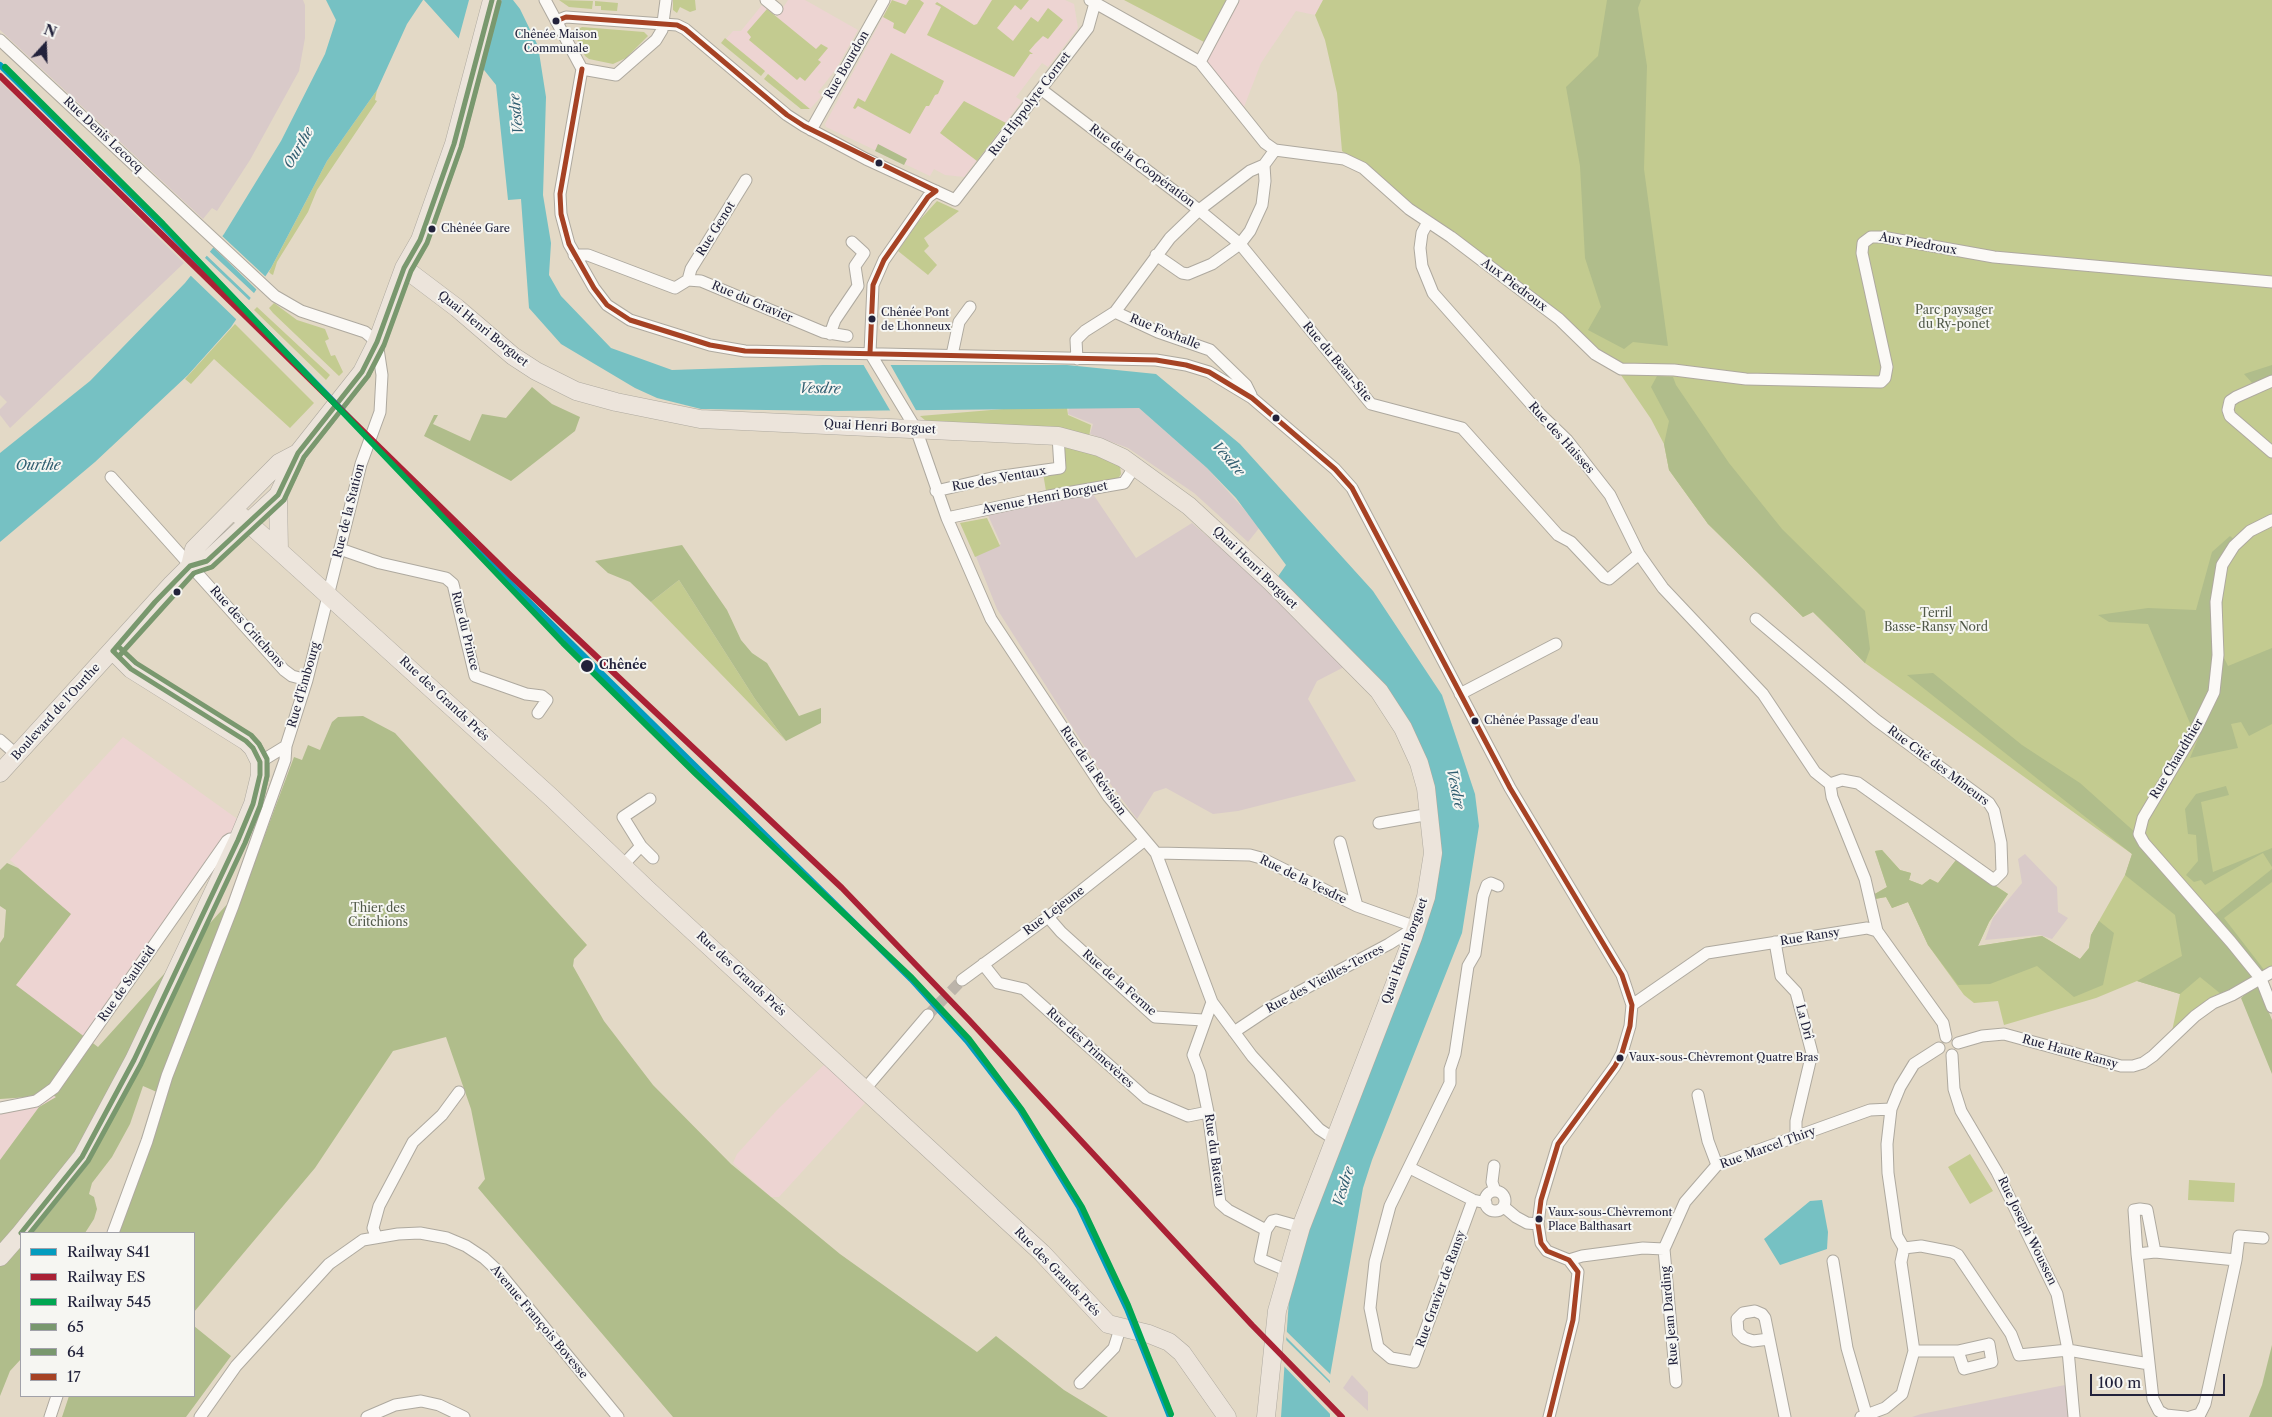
<!DOCTYPE html>
<meta charset="utf-8">
<style>
body{margin:0}
#map{position:relative;width:2272px;height:1417px;overflow:hidden;background:#e3d9c6;font-family:"Libre Caslon Text",serif}
canvas{display:block}
.legend{position:absolute;left:20px;top:1232px;width:175px;height:165px;box-sizing:border-box;background:#f6f6f2;border:1px solid #a1a1a9;margin:0;padding:6px 9px;list-style:none;font-size:15px;color:#22223b}
.legend li{display:flex;align-items:center;gap:10px;height:25px}
.legend b{width:25px;border:1px solid #a1a1a9}
.north{position:absolute;left:20px;top:20px;width:50px;height:50px;-webkit-text-stroke:4px #f6f6f2;paint-order:stroke;rotate:20deg;font-size:14px;font-weight:700;line-height:20px;text-align:center;color:#22223b}
.north::after{content:'';display:block;margin:auto;width:18px;height:22px;background:#22223b;clip-path:polygon(50% 0,100% 100%,50% 72%,0 100%)}
.scale{position:absolute;left:2090px;top:1374px;width:135px;height:22px;box-sizing:border-box;border:2px solid #22223b;border-top:0;padding-left:6px;font-size:15px;line-height:18px;white-space:nowrap;color:#22223b;-webkit-text-stroke:4px #f6f6f2;paint-order:stroke}
</style>
<div id="map">
<canvas width="2272" height="1417"></canvas>
<ul class="legend">
<li><b style="height:6px;background:#039cbf"></b>Railway S41</li>
<li><b style="height:6px;background:#aa2135"></b>Railway ES</li>
<li><b style="height:6px;background:#00a651"></b>Railway 545</li>
<li><b style="height:6px;background:#79986e"></b>65</li>
<li><b style="height:6px;background:#79986e"></b>64</li>
<li><b style="height:6px;background:#a64224"></b>17</li>
</ul>
<div class="north">N</div>
<div class="scale">100 m</div>
</div>
<script>
const ctx = document.querySelector('canvas').getContext('2d');
ctx.lineJoin = 'round';
function paint(path, color) {
  ctx.fillStyle = color;
  ctx.fill(path, 'evenodd');
}
function shape(rows) {
  const path = new Path2D();
  for (const r of rows) {
    if (r.length === 3) {
      path.moveTo(r[0] + r[2], r[1]);
      path.arc(r[0], r[1], r[2], 0, 2 * Math.PI);
      continue;
    }
    path.moveTo(r[0], r[1]);
    for (let i = 2; i < r.length; i += 2) path.lineTo(r[i], r[i + 1]);
  }
  return path;
}
function trace(path, color, width, dash) {
  ctx.strokeStyle = color;
  ctx.lineWidth = width;
  ctx.lineCap = dash ? 'butt' : 'round';
  ctx.setLineDash(dash || []);
  ctx.stroke(path);
}
function drawText(font, color, halo, rows, align = 'center') {
  ctx.font = font + ' "Libre Caslon Text",serif';
  ctx.lineWidth = 4;
  ctx.setLineDash([]);
  ctx.textBaseline = 'middle';
  ctx.strokeStyle = halo;
  ctx.fillStyle = color;
  for (const [text, x, y, turn = 0] of rows) {
    ctx.save();
    ctx.translate(x, y);
    ctx.rotate((+turn || 0) * Math.PI / 180);
    ctx.textAlign = isNaN(turn) ? turn : align;
    if (halo) ctx.strokeText(text, 0, 0);
    ctx.fillText(text, 0, 0);
    ctx.restore();
  }
}
const built = shape([
 [788,0,805,0,858,30,836,69,818,92,821,95,820,98,810,109,726,39,733,31,741,31,762,5,777,17],
 [892,0,1065,0,1074,4,1078,28,1048,67,1042,63,1016,97,1022,101,964,177,945,175,934,169,930,176,826,127,825,124,844,89],
 [1236,0,1323,0,1315,15,1296,11,1261,63,1244,107,1204,62],
 [123,737,243,823,57,1097,39,1107,0,1160,0,1103,8,1102,51,1082,16,985,44,949,29,935,53,899,10,860],
 [825,1064,865,1103,779,1197,771,1197,733,1163,737,1154,778,1109]
]);
const industrial = shape([
 [0,0,303,0,305,5,305,38,299,71,250,160,217,211,212,208,203,219,0,30],
 [0,81,184,263,10,428,0,415,0,409,7,402,0,395],
 [1069,407,1139,408,1207,468,1260,527,1248,542,1194,493,1128,448,1090,434,1093,424,1068,414],
 [1093,494,1136,558,1192,523,1267,588,1344,667,1317,681,1308,699,1356,781,1238,811,1213,814,1166,788,1154,792,1137,819,1099,769,997,609,975,554,1001,544,987,513],
 [2025,854,2057,887,2058,912,2068,918,2052,939,2040,935,1985,940,1993,918,2022,883,2018,859],
 [1352,1375,1368,1392,1368,1411,1343,1388],
 [2065,1385,2070,1417,1912,1417,1921,1414]
]);
const green = shape([
 [559,0,593,1,592,9,569,7],
 [673,0,695,0,696,10,690,12,680,7,677,13,673,10],
 [892,0,906,5,909,0,920,0,924,3,905,34,893,28,894,23,883,17],
 [992,0,1029,0,1021,10,1015,5,997,28,1013,41,1031,17,1038,22,1048,8,1063,20,1048,39,1043,36,1035,44,1029,51,1033,54,1030,54,1014,77,927,35,941,7,935,4,937,2,974,25,977,24],
 [1124,0,1227,0,1204,42],
 [1323,0,2272,0,2272,972,2172,1031,2180,994,2137,981,2096,998,2004,1025,1998,1001,1974,1003,1964,995,1928,945,1908,902,1892,908,1886,897,1875,899,1873,895,1887,887,1875,851,1882,850,1900,870,1911,873,1909,880,1922,885,1930,879,1938,883,1956,860,2008,894,1989,922,1978,946,2042,936,2080,959,2089,948,2091,935,2125,875,2132,854,1865,663,1813,612,1803,617,1708,524,1669,470,1664,444,1651,419,1610,359,1370,171,1342,151,1337,93,1325,40,1315,15],
 [595,1,618,3,617,11,601,10,601,6,595,6],
 [767,9,816,49,821,44,828,48,818,60,821,62,805,81,800,77,797,80,749,40,751,37,747,32],
 [582,27,644,32,648,36,626,58,613,64,589,59,585,56,576,37,578,29],
 [725,38,765,71,761,76,721,43],
 [891,53,944,81,938,94,935,95,929,106,926,106,910,134,858,106,855,109,853,108,858,98,865,102],
 [768,74,810,109,801,109,764,79],
 [377,90,375,100,377,101,317,190,308,212,277,262,273,275,271,274,269,272,327,161],
 [964,101,1006,123,977,161,940,133],
 [937,201,959,211,924,238,929,246,924,251,937,265,928,275,898,251,918,222],
 [274,303,297,320,325,329,329,339,325,341,331,356,335,355,343,372,339,376,273,313,269,308],
 [257,307,330,375,326,380,254,310],
 [235,324,314,403,290,428,214,359,191,384,185,379],
 [1067,408,1068,415,1091,425,1089,437,926,421,920,416,1003,409],
 [1061,444,1080,448,1120,466,1121,474,1118,479,1046,491,1043,473,1065,470],
 [987,518,1000,546,975,557,960,523],
 [679,580,755,699,786,741,651,602],
 [1970,1154,1993,1191,1970,1204,1948,1167],
 [2189,1180,2235,1183,2234,1202,2188,1200]
]);
const forest = shape([
 [1607,0,1641,0,1638,8,1647,66,1644,169,1668,346,1633,342,1624,349,1588,330,1601,307,1585,258,1580,166,1566,87,1598,56],
 [878,144,907,159,904,165,875,151],
 [2272,365,2272,385,2255,386,2244,374],
 [1657,376,1673,377,1676,385,1729,463,1782,529,1865,611,1870,649,1865,663,1813,612,1803,617,1708,524,1669,470,1664,444,1669,421,1651,387],
 [532,387,552,404,580,417,575,431,511,481,424,436,434,415,438,415,433,424,470,441,482,414,506,418],
 [2230,536,2238,543,2224,573,2220,650,2228,666,2272,648,2272,724,2249,736,2241,722,2231,724,2238,748,2190,758,2202,729,2192,728,2148,624,2109,622,2098,615,2148,608,2196,610,2212,552],
 [682,545,727,610,741,640,752,653,767,663,799,716,821,708,821,723,786,741,755,699,679,580,651,602,630,582,608,573,595,561],
 [1933,673,2022,745,2080,783,2137,834,2253,977,2221,994,2200,977,2180,994,2137,981,2182,956,2175,915,2125,875,2132,854,1907,675],
 [363,716,395,733,587,945,574,959,573,966,604,1021,653,1085,731,1164,840,1254,977,1352,996,1336,1064,1390,1108,1417,673,1417,478,1188,485,1179,471,1109,446,1037,393,1051,315,1168,194,1312,194,1233,119,1233,166,1096,143,1086,130,1124,112,1157,92,1183,89,1194,94,1197,97,1209,94,1219,85,1233,21,1233,21,1359,10,1371,0,1396,0,1160,39,1107,56,1097,43,1090,30,1097,0,1099,0,943,4,937,6,910,0,906,0,870,7,863,18,868,71,914,16,985,98,1047,230,901,254,864,294,757,302,760,308,745,320,750,332,722,338,717],
 [2226,786,2229,795,2201,802,2213,872,2272,848,2272,867,2263,853,2205,885,2201,880,2194,882,2186,875,2198,861,2196,835,2188,834,2185,809,2196,794],
 [1882,850,1900,870,1911,873,1909,880,1922,885,1930,879,1938,883,1956,860,2008,894,1989,922,1978,946,2042,936,2080,959,2089,948,2091,935,2099,921,2114,933,2103,985,2074,997,2037,966,1990,984,1958,985,1928,945,1908,902,1892,908,1886,897,1875,899,1873,895,1887,887,1875,851],
 [2272,869,2272,882,2224,918,2265,971,2258,973,2213,916],
 [2257,984,2272,1020,2272,1074,2241,998],
 [194,1326,231,1356,186,1417,62,1417,69,1396,194,1396],
 [2272,1345,2272,1417,2249,1417,2262,1385]
]);
const water = shape([
 [326,0,423,0,407,24,377,90,327,161,271,268,231,327,188,375,95,462,0,542,0,453,90,381,185,283,224,234,281,141,325,54,336,20],
 [424,0,513,0,520,9,538,46,546,97,543,195,551,243,549,275,561,296,611,348,672,370,823,365,1067,365,1156,374,1240,444,1373,591,1442,695,1475,794,1479,826,1462,933,1372,1160,1363,1188,1330,1376,1330,1417,1281,1417,1289,1299,1311,1216,1424,928,1425,761,1277,578,1286,565,1236,498,1207,468,1139,408,831,411,701,409,657,398,635,388,561,344,529,308,521,199,508,200,496,85,461,41],
 [1822,1200,1828,1232,1827,1249,1780,1265,1764,1239,1810,1201]
]);
const pier = shape([
 [469,0,500,0,476,63,458,41],
 [220,234,267,278,258,291,211,245],
 [208,250,256,295,253,300,205,254],
 [203,256,251,302,238,321,189,274],
 [863,364,890,364,917,412,891,412],
 [1284,1329,1333,1377,1333,1384,1284,1335],
 [1284,1338,1333,1386,1332,1416,1282,1364]
]);
const minorTunnel = shape([
 [928,1015,962,980]
]);
const minor = shape([
 [545,0,582,69],
 [766,0,777,9],
 [1090,0,1200,62,1265,143,1275,150,1344,159,1363,168,1409,209,1451,237,1559,319,1595,354,1621,369,1674,370,1746,379,1881,382,1885,378,1887,367,1862,253,1863,243,1871,237,1882,237,1994,257,2272,282],
 [556,21,566,17,677,25,685,29,787,115,804,126,866,159,955,200,1088,28,1095,3],
 [0,40,275,296,301,311,365,332,377,342,382,375,380,412,361,464,307,680,286,746,285,760,233,906,167,1076,147,1141,113,1233],
 [1200,62,1233,0],
 [582,69,560,194,561,214,569,244,594,288,607,305,630,320,710,345,745,351,1156,360,1186,365,1209,372,1252,398,1335,469,1352,488,1510,788,1622,975,1632,1005,1630,1026,1622,1053,1615,1066,1558,1144,1541,1200,1538,1224,1541,1243,1547,1251,1569,1260,1578,1272,1573,1320,1549,1417],
 [582,69,616,75,656,40,662,30,666,0],
 [1042,90,1199,210,1240,244,1371,404,1462,428,1558,535,1571,542,1604,577,1609,579,1639,554],
 [811,130,884,0],
 [1428,222,1422,233,1420,248,1422,266,1433,293,1540,414,1567,440,1610,495,1639,554,1663,588,1763,694,1815,772,1830,784,1832,797,1865,879,1877,931],
 [574,255,588,255,675,288,688,280,701,281,823,332,847,336],
 [1156,255,1182,273,1188,274,1212,264,1240,244,1250,231,1262,205,1265,181,1264,165,1275,150],
 [688,280,691,269,746,180],
 [1115,312,1158,332,1210,350,1246,385,1251,395],
 [830,334,835,320,858,286,855,266,864,253,852,242],
 [870,353,916,429,947,518,991,619,1108,796,1156,853,1212,1002,1252,1056,1319,1129,1334,1139],
 [870,353,873,285,884,260,928,197,936,191],
 [952,355,959,322,970,307],
 [1077,359,1076,340,1085,331,1115,312,1170,238,1199,210,1250,171,1264,165],
 [2272,381,2236,397,2230,401,2228,410,2230,416,2272,452],
 [111,477,284,670,292,676,307,680],
 [936,491,996,477,1060,468,1058,436],
 [947,518,1049,496,1124,483,1135,466],
 [2272,520,2250,531,2234,546,2222,565,2216,602,2218,655,2214,692,2196,729,2143,818,2139,834,2144,843,2231,942,2261,979,2272,1007],
 [340,549,380,563,446,578,453,584,475,676,526,694,542,696,547,700,538,713],
 [1756,619,1876,720,1989,803,1994,811,2001,843,2002,872,1994,880,1858,783,1842,780,1830,784],
 [1460,694,1556,644],
 [0,740,17,755],
 [260,762,286,746],
 [1379,823,1430,814],
 [1340,842,1357,906],
 [641,846,653,858],
 [1156,853,1250,855,1261,858,1357,906,1416,927],
 [623,865,641,846,623,817,650,799],
 [1048,917,1061,932,1155,1017,1203,1020],
 [1775,942,1781,976,1796,992,1812,1053,1796,1121,1796,1138],
 [983,964,998,983,1024,989,1146,1098,1188,1116,1208,1112],
 [962,980,1048,917,1145,840],
 [1212,1002,1193,1055,1200,1073,1208,1112,1220,1203,1228,1210,1266,1230,1272,1221,1276,1220,1301,1227],
 [1632,1005,1707,953,1867,928,1877,931,1943,1023,1946,1037],
 [1234,1032,1276,1004,1389,944,1416,927],
 [1958,1043,1982,1036,2004,1034,2121,1066,2133,1066,2143,1063,2153,1056,2195,1016,2213,1003,2232,995,2272,972],
 [1952,1055,1954,1089,1961,1111,1997,1172,2057,1294,2068,1350,2074,1417],
 [865,1089,928,1015],
 [1698,1095,1708,1141,1717,1165],
 [0,1108,36,1101,54,1088,227,841,230,839,238,840],
 [1494,1166,1492,1182,1495,1191],
 [1410,1168,1473,1200,1486,1203],
 [1495,1201,10],
 [1473,1200,1414,1362,1391,1358,1378,1347,1370,1308,1375,1262,1390,1206,1450,1083,1450,1069,1455,1054,1468,966,1475,954,1483,896,1487,885,1491,883,1498,886],
 [1504,1207,1516,1217,1527,1223,1538,1224],
 [1266,1230,1260,1259,1288,1271],
 [376,1236,373,1228,379,1206,413,1142,442,1115,459,1092],
 [1904,1248,1921,1246,1952,1252,1958,1255,2011,1334,2019,1355,2068,1350,2149,1364],
 [1664,1249,1676,1382],
 [2137,1254,2134,1210,2140,1209,2147,1210,2155,1252],
 [1569,1260,1582,1256,1643,1248,1664,1249,1685,1202,1717,1165,1870,1110,1891,1109],
 [2236,1260,2239,1236,2263,1238],
 [1833,1261,1847,1348,1867,1417],
 [1769,1339,1753,1341,1744,1338,1738,1332,1737,1319,1743,1313,1755,1311,1762,1314,1765,1318,1785,1417],
 [1914,1351,1958,1351,1964,1369,1992,1362,1989,1344,1958,1351],
 [1080,1383,1114,1348,1120,1329],
 [50,1417,57,1396],
 [200,1417,236,1366,329,1264,363,1240,398,1234,420,1233,447,1238,466,1246,484,1258,498,1271,618,1417],
 [367,1417,395,1405,421,1401,439,1405,464,1417],
 [1861,1417,1885,1408,1902,1394,1914,1351,1901,1262,1904,1248,1897,1236,1888,1173,1887,1144,1891,1109,1900,1087,1914,1064,1939,1048],
 [2185,1417,2166,1415,2159,1411,2153,1399,2137,1254,2155,1252,2236,1260,2205,1404,2200,1414,2190,1417]
]);
const primary = shape([
 [404,268,457,308,513,356,536,371,576,391,616,402,700,419,1058,436,1099,447,1123,458,1189,506,1271,582,1379,691,1403,728,1419,763,1426,788,1433,853,1426,897,1413,937,1301,1227,1277,1311,1266,1417],
 [278,495,279,551],
 [234,510,552,798,647,889,1042,1253,1108,1324,1149,1334,1169,1342,1182,1353,1227,1417],
 [190,566,194,549,279,463,298,453],
 [0,773,172,584,190,566,207,561,278,495,298,453,362,372,377,342,404,268,420,240,454,144,492,0],
 [21,1233,82,1157,134,1060,238,840,253,804,260,775,260,762,253,748,246,741,131,669,113,651],
 [0,1257,21,1233]
]);
const bus1 = shape([
 [113,651,155,602,190,566,207,561,278,495,298,453,362,372,377,342,404,268,420,240,454,144,492,0],
 [21,1233,82,1157,134,1060,238,840,253,804,260,775,260,762,253,748,246,741,131,669,113,651]
]);
const bus2 = shape([
 [119,656,194,573,212,567,284,500,304,457,368,376,384,345,411,271,427,243,461,147,499,2],
 [30,1233,88,1161,141,1064,245,843,260,806,267,776,267,759,259,744,251,735,136,663,118,646]
]);
const bus3 = shape([
 [556,21,566,17,677,25,685,29,787,115,804,126,936,191],
 [582,69,560,194,561,214,569,244,594,288,607,305,630,320,710,345,745,351,1156,360,1186,365,1209,372,1252,398,1335,469,1352,488,1510,788,1622,975,1632,1005,1630,1026,1622,1053,1615,1066,1558,1144,1541,1200,1538,1224,1541,1243,1547,1251,1569,1260,1578,1272,1573,1320,1549,1417],
 [870,353,873,285,884,260,928,197,936,191]
]);
const rail1 = shape([
 [0,65,166,229,504,577,911,979,967,1041,1020,1110,1079,1207,1127,1309,1170,1417]
]);
const rail2 = shape([
 [0,76,510,575,842,888,969,1020,1252,1325,1342,1417]
]);
const rail3 = shape([
 [5,67,163,224,563,643,695,773,912,978,969,1039,1022,1110,1082,1207,1128,1305,1171,1414]
]);
const markers = [
 [556,21,4.5,"#22223b"],
 [879,163,4.5,"#22223b"],
 [432,229,4.5,"#22223b"],
 [872,319,4.5,"#22223b"],
 [1276,418,4.5,"#22223b"],
 [177,592,4.5,"#22223b"],
 [587,666,7,"#22223b"],
 [1475,721,4.5,"#22223b"],
 [1620,1058,4.5,"#22223b"],
 [1539,1219,4.5,"#22223b"]
];
const busNames = [
 ["Chênée Maison",556,35,"center"],
 ["Communale",556,49,"center"],
 ["Chênée Gare",441,229],
 ["Chênée Pont",881,313],
 ["de Lhonneux",881,327],
 ["Chênée Passage d'eau",1484,721],
 ["Vaux-sous-Chèvremont Quatre Bras",1629,1058],
 ["Vaux-sous-Chèvremont",1548,1213],
 ["Place Balthasart",1548,1227]
];
const streetNames = [
 ["Rue Bourdon",847,65,-60],
 ["Rue Hippolyte Cornet",1030,104,-53],
 ["Rue Denis Lecocq",103,135,43],
 ["Rue de la Coopération",1142,166,37],
 ["Rue Genot",716,229,-58],
 ["Aux Piedroux",1918,244,10],
 ["Aux Piedroux",1514,285,37],
 ["Rue du Gravier",752,302,23],
 ["Quai Henri Borguet",483,329,39],
 ["Rue Foxhalle",1165,332,22],
 ["Rue du Beau-Site",1337,362,50],
 ["Quai Henri Borguet",880,427,3],
 ["Rue des Haisses",1561,438,48],
 ["Rue des Ventaux",999,479,-10],
 ["Avenue Henri Borguet",1045,498,-11],
 ["Rue de la Station",349,511,-76],
 ["Quai Henri Borguet",1255,568,44],
 ["Rue des Critchons",247,627,48],
 ["Rue du Prince",465,631,76],
 ["Rue d'Embourg",304,685,-74],
 ["Rue des Grands Prés",444,699,43],
 ["Boulevard de l'Ourthe",56,712,-48],
 ["Rue Chaudthier",2177,759,-59],
 ["Rue Cité des Mineurs",1938,766,37],
 ["Rue de la Révision",1093,771,55],
 ["Rue de la Vesdre",1303,880,26],
 ["Rue Lejeune",1054,911,-37],
 ["Rue Ransy",1810,937,-9],
 ["Quai Henri Borguet",1405,951,-70],
 ["Rue des Grands Prés",741,974,43],
 ["Rue des Vieilles-Terres",1325,979,-28],
 ["Rue de la Ferme",1119,983,41],
 ["Rue de Sauheid",127,984,-55],
 ["La Drî",1804,1022,75],
 ["Rue des Primevères",1090,1048,42],
 ["Rue Haute Ransy",2070,1052,15],
 ["Rue Marcel Thiry",1768,1148,-20],
 ["Rue du Bateau",1214,1155,82],
 ["Rue Joseph Woussen",2027,1231,64],
 ["Rue des Grands Prés",1057,1272,46],
 ["Rue Gravier de Ransy",1441,1289,-70],
 ["Rue Jean Darding",1670,1316,-95],
 ["Avenue François Bovesse",539,1322,50]
];
const parkNames = [
 ["Parc paysager",1954,311],
 ["du Ry-ponet",1954,325],
 ["Terril",1936,614],
 ["Basse-Ransy Nord",1936,628],
 ["Thier des",378,909],
 ["Critchions",378,923]
];
const stopNames = [
 ["Chênée",599,666]
];
const waterNames = [
 ["Vesdre",517,114,-96],
 ["Ourthe",299,148,-60],
 ["Vesdre",820,389,1],
 ["Vesdre",1228,459,49],
 ["Ourthe",38,466],
 ["Vesdre",1455,789,78],
 ["Vesdre",1344,1187,-73]
];
paint(built, '#edd4d2');
paint(industrial, '#d9cac9');
paint(green, '#c3cb90');
paint(forest, '#b0bd8b');
paint(water, '#76c1c3');
paint(pier, '#e3d9c6');
trace(minorTunnel, '#bcb4aa', 11, [11, 5.5]);
trace(minor, '#aea99f', 13);
trace(primary, '#aea99f', 19);
trace(minor, '#fbf9f6', 11);
trace(primary, '#ece4db', 18);
trace(bus1, '#79986e', 5);
trace(bus2, '#79986e', 5);
trace(bus3, '#a64224', 5);
trace(rail1, '#039cbf', 6);
trace(rail2, '#aa2135', 6);
trace(rail3, '#00a651', 6);
for (const [x, y, r, color] of markers) {
  const dot = new Path2D();
  dot.arc(x, y, r, 0, 2 * Math.PI);
  ctx.fillStyle = color;
  ctx.fill(dot);
  trace(dot, '#f6f6f2', 2);
}
drawText('11px', '#22223b', '#f6f6f2', busNames, 'left');
drawText('12px', '#22223b', '#f6f6f2', streetNames);
drawText('12px', '#515949', '#f6f6f2', parkNames);
drawText('bold 12px', '#22223b', '#f6f6f2', stopNames, 'left');
drawText('italic 14px', '#315e71', '#f6f6f2', waterNames);
</script>
